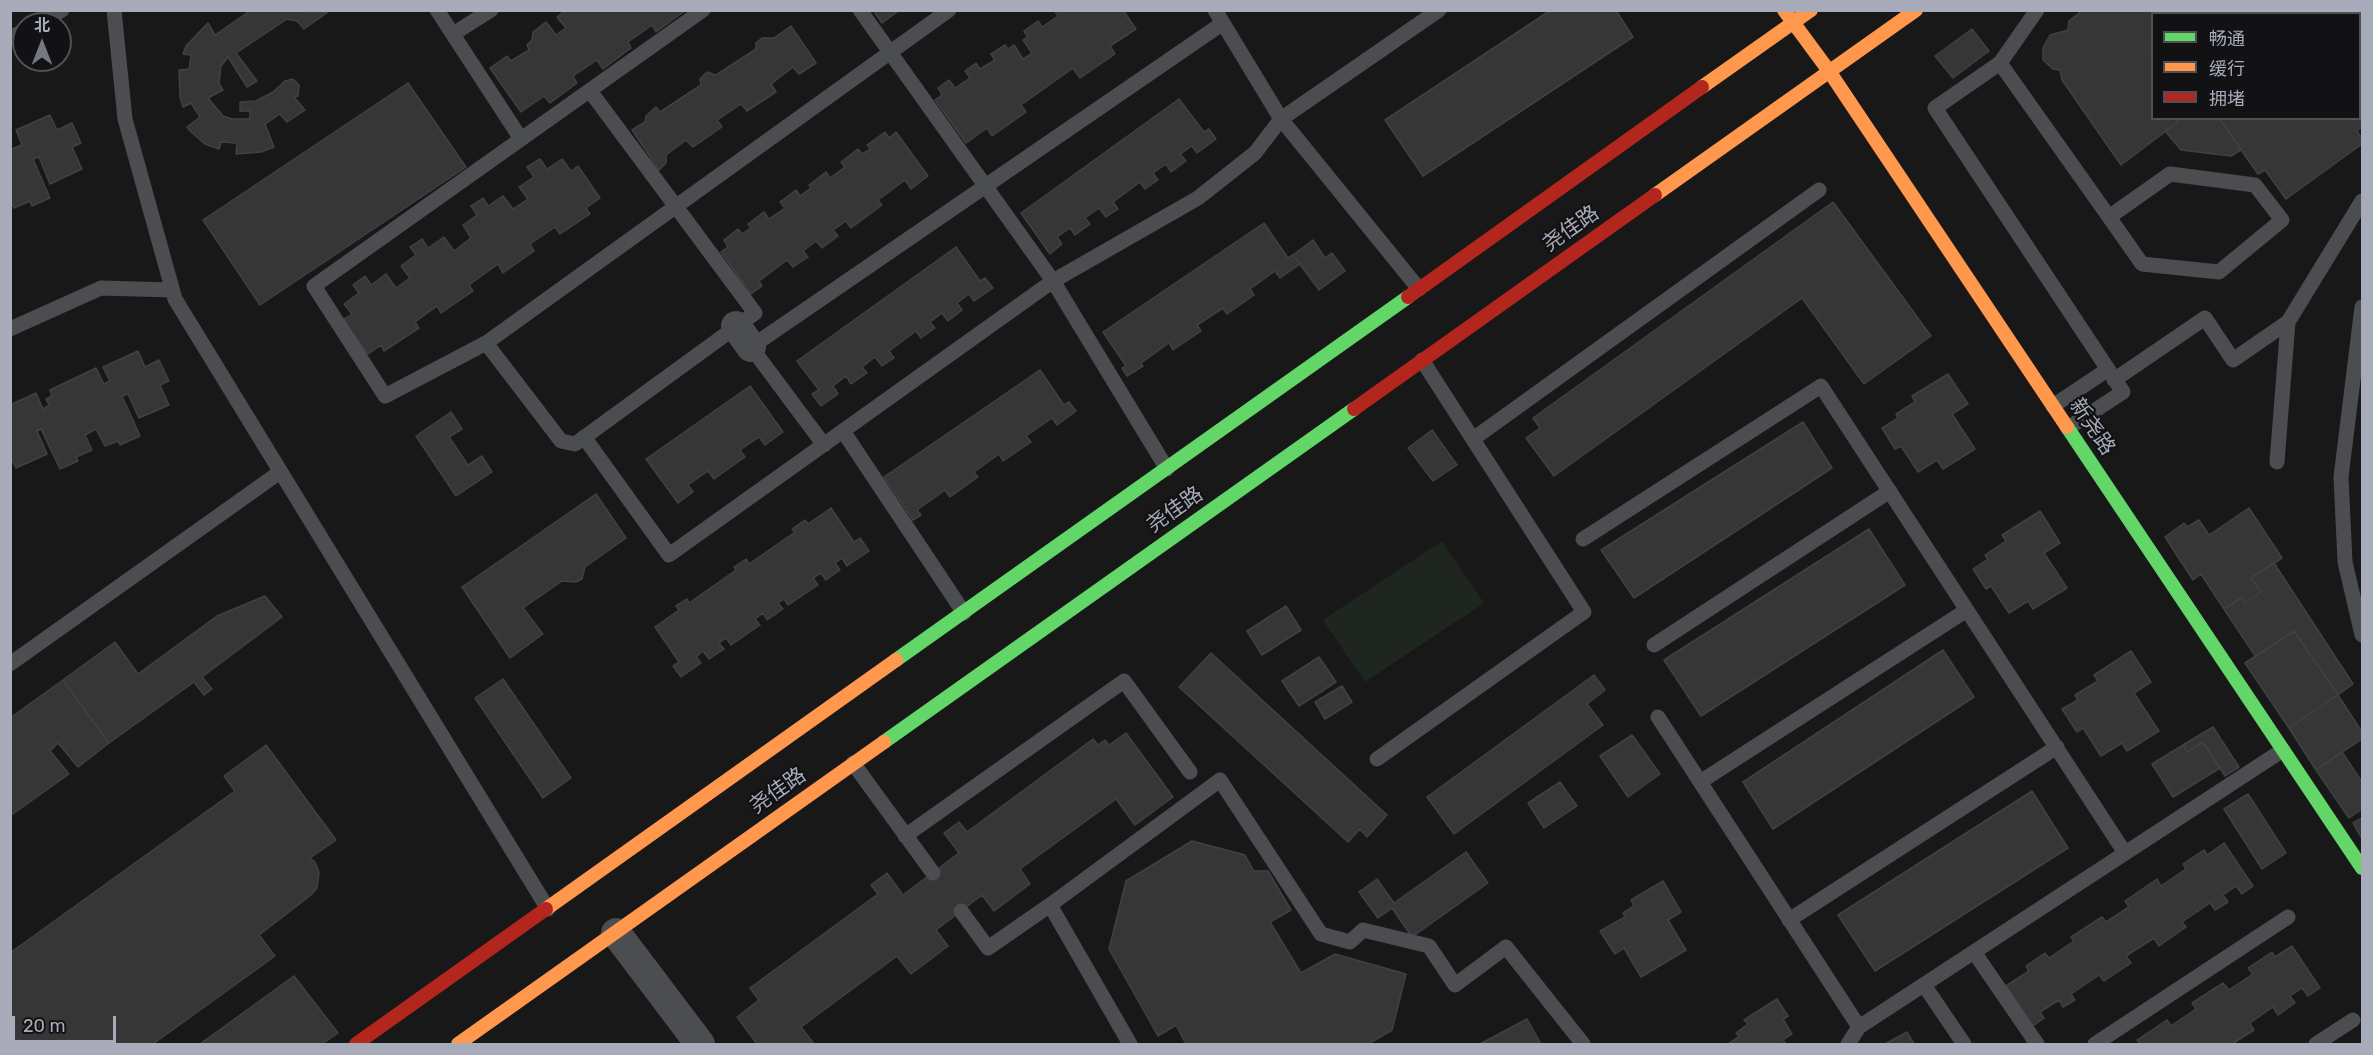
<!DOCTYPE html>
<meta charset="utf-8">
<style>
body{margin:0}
#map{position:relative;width:2373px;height:1055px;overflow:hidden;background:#181818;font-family:Rubik,"Noto Sans SC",sans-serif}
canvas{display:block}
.frame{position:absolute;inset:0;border:12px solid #a8acba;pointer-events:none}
.legend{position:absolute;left:2151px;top:12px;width:210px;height:108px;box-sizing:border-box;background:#121214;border:2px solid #4e5056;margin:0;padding:8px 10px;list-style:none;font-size:18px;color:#a8acba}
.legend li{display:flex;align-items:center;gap:12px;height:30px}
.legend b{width:30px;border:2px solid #4e5056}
.north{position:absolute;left:12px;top:12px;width:60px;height:60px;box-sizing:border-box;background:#121214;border:2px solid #4e5056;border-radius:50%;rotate:0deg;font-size:16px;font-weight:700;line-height:24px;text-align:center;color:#a8acba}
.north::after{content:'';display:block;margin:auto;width:21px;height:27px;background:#767881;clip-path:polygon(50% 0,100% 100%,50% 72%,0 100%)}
.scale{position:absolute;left:12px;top:1016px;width:104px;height:27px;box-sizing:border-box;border:3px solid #a8acba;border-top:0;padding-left:8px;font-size:18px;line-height:21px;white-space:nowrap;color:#a8acba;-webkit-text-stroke:4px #121214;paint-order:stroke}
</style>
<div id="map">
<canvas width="2373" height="1055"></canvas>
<div class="frame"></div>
<ul class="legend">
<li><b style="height:8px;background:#63d668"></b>畅通</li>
<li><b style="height:8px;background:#ff974d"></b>缓行</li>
<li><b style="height:8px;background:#b3261e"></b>拥堵</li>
</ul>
<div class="north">北</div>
<div class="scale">20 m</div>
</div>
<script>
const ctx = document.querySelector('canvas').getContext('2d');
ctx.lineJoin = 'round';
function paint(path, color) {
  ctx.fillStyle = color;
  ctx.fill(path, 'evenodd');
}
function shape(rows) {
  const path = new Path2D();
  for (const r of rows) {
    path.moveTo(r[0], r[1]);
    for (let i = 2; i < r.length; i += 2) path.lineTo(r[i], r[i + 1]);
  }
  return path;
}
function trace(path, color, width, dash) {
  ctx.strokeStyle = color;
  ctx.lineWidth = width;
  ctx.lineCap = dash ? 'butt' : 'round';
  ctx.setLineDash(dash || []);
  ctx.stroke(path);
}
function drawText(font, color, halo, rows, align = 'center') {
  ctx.font = font + ' Rubik,"Noto Sans SC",sans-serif';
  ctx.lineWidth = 4.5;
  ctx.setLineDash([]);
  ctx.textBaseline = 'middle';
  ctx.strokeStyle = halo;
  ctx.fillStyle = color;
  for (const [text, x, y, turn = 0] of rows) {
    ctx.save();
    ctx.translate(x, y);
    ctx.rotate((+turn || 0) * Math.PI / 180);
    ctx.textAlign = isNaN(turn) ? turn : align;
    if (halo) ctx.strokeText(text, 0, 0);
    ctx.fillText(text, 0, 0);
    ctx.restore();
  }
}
const green = shape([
 [1442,541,1484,603,1365,682,1323,620]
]);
const building = shape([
 [251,10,328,12,304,29,297,21,287,19,236,53,257,81,247,87,228,57,221,66,219,83,223,90,208,98,223,116,232,119,250,119,250,111,240,111,240,102,256,101,273,92,285,81,293,79,299,85,298,96,294,97,305,110,287,122,280,114,265,124,274,147,261,152,236,154,237,143,221,142,219,149,205,144,190,131,187,127,200,117,191,103,183,107,180,97,179,70,189,69,191,55,183,54,186,46,205,26,208,23,215,35,251,10],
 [566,10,686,10,656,32,652,25,628,42,631,48,603,69,597,60,573,76,577,83,550,103,544,96,521,112,490,68,507,56,511,61,529,50,527,45,532,40,533,32,546,22,556,35,566,28,557,17,566,10],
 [873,10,896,10,897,12,882,23,873,10],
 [1123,10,1136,29,1110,46,1115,54,1080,78,1073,68,1021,105,1026,112,992,136,987,128,966,143,935,100,942,95,938,88,949,80,955,88,970,78,965,71,976,63,980,69,995,60,991,54,1005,45,1008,49,1014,45,1023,59,1032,53,1023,40,1028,37,1024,31,1038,21,1042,27,1058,16,1054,10,1123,10],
 [1551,10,1619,10,1617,12,1633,37,1423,176,1385,120,1551,10],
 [2083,10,2201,10,2196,14,2152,14,2152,45,2149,48,2152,52,2152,118,2175,118,2178,122,2121,165,2062,80,2060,70,2053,69,2043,60,2043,48,2050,35,2068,30,2069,21,2083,10],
 [2201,10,2230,10,2226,14,2196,14,2201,10],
 [2293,10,2318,10,2317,14,2295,14,2293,10],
 [2318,10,2362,10,2362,127,2357,131,2362,139,2362,144,2286,199,2265,170,2258,174,2219,118,2360,118,2360,14,2317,14,2318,10],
 [791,26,816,63,799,74,793,67,771,84,776,92,747,111,741,104,717,120,722,127,693,147,686,140,666,155,666,163,659,170,632,130,645,122,646,116,656,107,660,112,701,85,700,79,707,72,716,75,756,49,756,43,762,38,774,38,791,26],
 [1972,29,1989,51,1953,78,1935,56,1972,29],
 [408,83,466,167,260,305,203,220,408,83],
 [1179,99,1204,132,1209,129,1216,139,1197,153,1192,146,1180,154,1186,161,1171,172,1166,164,1153,173,1158,180,1145,189,1140,182,1113,202,1118,209,1106,217,1099,208,1085,218,1090,224,1075,235,1070,228,1057,237,1062,244,1050,254,1021,213,1179,99],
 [50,115,57,130,72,123,81,143,72,147,82,169,50,184,39,157,33,159,50,198,32,206,30,201,14,208,10,200,10,146,12,149,22,145,16,130,50,115],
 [2175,118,2219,118,2241,150,2231,156,2181,150,2165,131,2178,122,2175,118],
 [885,132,889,138,896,132,928,176,911,189,905,180,878,200,882,205,851,228,846,221,833,230,838,236,822,248,816,241,803,251,808,257,793,267,787,260,759,281,762,286,751,294,721,252,728,247,724,240,738,229,742,234,751,228,748,224,764,212,769,219,785,208,780,202,796,190,800,196,811,188,809,185,826,172,830,178,845,167,841,162,858,149,862,154,871,149,867,145,885,132],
 [540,159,547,169,562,159,571,171,578,166,600,198,586,208,590,214,560,234,555,227,530,244,534,251,503,273,498,264,469,285,473,291,441,313,437,306,415,322,419,328,384,351,381,345,368,354,343,320,352,314,344,304,359,293,353,285,365,276,371,285,386,274,396,288,410,278,401,266,416,255,410,247,422,239,428,248,444,237,454,251,471,238,463,225,477,215,471,206,483,198,488,206,503,196,513,209,528,199,519,187,534,177,527,167,540,159],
 [1833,202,1931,336,1864,384,1802,298,1554,476,1526,438,1540,428,1533,418,1833,202],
 [1264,223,1288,258,1293,255,1300,264,1280,278,1275,271,1250,289,1254,295,1227,314,1223,308,1197,325,1201,331,1173,350,1169,343,1141,363,1143,366,1127,376,1122,368,1126,366,1103,332,1264,223],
 [1313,240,1325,258,1332,253,1345,271,1319,290,1293,255,1313,240],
 [956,247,980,281,985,278,993,288,974,301,969,294,957,303,962,310,948,321,942,313,930,322,935,328,921,338,916,331,889,351,894,358,882,366,875,357,862,367,867,373,851,384,846,376,833,386,838,394,821,406,812,394,819,390,797,361,956,247],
 [138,351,145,367,159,360,169,381,160,385,169,405,139,418,128,394,122,396,140,436,120,445,118,441,105,446,96,429,85,435,92,450,76,457,78,461,60,469,41,429,37,431,47,454,16,468,10,456,10,405,36,393,43,409,49,405,46,399,52,396,50,390,96,368,104,384,110,381,103,367,138,351],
 [1040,370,1064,405,1069,402,1076,411,1057,425,1052,418,1026,436,1031,442,1003,461,999,454,974,472,978,477,950,497,945,490,917,510,921,515,913,520,884,477,1040,370],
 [1948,374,1968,404,1952,414,1975,449,1943,469,1937,460,1918,472,1901,446,1895,449,1882,428,1898,418,1896,414,1915,402,1912,396,1948,374],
 [750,386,783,432,765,445,759,437,740,450,745,457,714,479,708,471,688,485,693,492,678,503,646,459,750,386],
 [451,412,462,429,449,437,468,465,482,456,492,472,456,496,416,436,451,412],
 [1803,422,1832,468,1634,598,1601,550,1803,422],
 [1432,430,1457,465,1433,481,1408,448,1432,430],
 [596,494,626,538,585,567,582,579,576,582,562,581,523,608,543,634,510,658,462,587,596,494],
 [831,508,854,542,860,538,869,551,847,566,842,558,835,563,840,570,826,580,821,573,813,578,818,585,788,605,784,599,778,603,783,609,767,620,763,613,755,619,760,625,731,645,726,638,719,643,724,649,709,659,703,651,696,657,701,663,681,677,673,666,679,662,655,627,679,610,676,606,687,599,689,603,736,570,734,567,746,559,749,564,795,532,792,529,805,520,808,524,831,508],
 [2249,508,2282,558,2251,578,2261,592,2245,603,2241,598,2224,609,2201,574,2193,580,2165,537,2184,523,2187,527,2199,520,2209,535,2249,508],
 [2040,511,2060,543,2044,553,2067,588,2033,609,2028,601,2009,613,1991,586,1986,589,1973,569,1988,559,1985,555,2006,541,2002,535,2040,511],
 [1869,529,1905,585,1701,716,1664,660,1869,529],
 [2274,563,2353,684,2338,695,2294,631,2256,657,2224,609,2241,598,2245,603,2261,592,2251,578,2274,563],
 [265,596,282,617,202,677,212,689,204,695,194,682,109,743,63,680,115,642,138,674,217,616,265,596],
 [1286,606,1301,630,1262,655,1247,631,1286,606],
 [2294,631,2338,695,2289,728,2245,663,2294,631],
 [1943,650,1974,697,1773,829,1743,782,1943,650],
 [2131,651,2151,682,2134,693,2159,731,2127,751,2122,743,2101,756,2083,728,2077,732,2062,709,2078,700,2075,695,2098,681,2094,675,2131,651],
 [1211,653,1387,815,1367,837,1360,829,1348,842,1179,687,1211,653],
 [1319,657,1336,682,1299,706,1282,681,1319,657],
 [1594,675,1605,690,1587,704,1603,725,1454,834,1427,797,1594,675],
 [503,679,571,778,543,798,475,698,503,679],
 [63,680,109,743,78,767,58,743,50,751,69,774,10,816,10,718,63,680],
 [1342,686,1352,702,1325,719,1315,702,1342,686],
 [2338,695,2362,732,2362,739,2316,770,2289,728,2338,695],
 [2213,727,2239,767,2225,776,2203,742,2187,752,2183,745,2213,727],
 [1126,733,1173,797,1135,825,1116,799,1020,869,1030,884,994,911,982,895,936,930,948,946,911,974,897,956,801,1027,814,1044,757,1044,737,1017,759,1000,750,988,878,894,871,885,887,873,903,895,959,853,944,833,959,822,967,832,1093,739,1098,745,1105,740,1109,745,1126,733],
 [1632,735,1660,774,1628,797,1600,756,1632,735],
 [2203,742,2220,768,2173,797,2152,764,2183,745,2187,752,2203,742],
 [266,745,336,840,310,858,315,862,319,872,317,888,311,895,259,935,275,956,153,1044,13,1044,10,1041,10,953,235,791,224,776,266,745],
 [2342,752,2362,782,2362,809,2349,818,2316,770,2342,752],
 [1560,782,1577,806,1544,828,1528,803,1560,782],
 [2032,791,2068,848,1875,971,1838,915,2032,791],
 [2248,794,2286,853,2262,869,2224,809,2248,794],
 [2362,818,2362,839,2353,823,2362,818],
 [1192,841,1245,855,1254,871,1268,871,1291,910,1270,922,1301,973,1335,954,1406,974,1392,1030,1368,1044,1186,1044,1176,1025,1158,1036,1109,949,1126,881,1192,841],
 [2224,843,2253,886,2242,894,2236,886,2223,895,2228,902,2215,910,2210,903,2182,922,2186,927,2159,946,2154,938,2126,956,2131,963,2104,981,2099,975,2071,994,2075,1000,2063,1007,2059,1000,2040,1012,2044,1018,2033,1026,2006,986,2029,971,2026,966,2045,953,2049,958,2074,941,2071,937,2102,917,2106,922,2129,907,2125,901,2157,879,2161,886,2186,869,2183,864,2204,850,2207,855,2224,843],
 [1466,852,1488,883,1412,937,1392,908,1378,918,1359,892,1377,879,1394,903,1466,852],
 [1663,881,1681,912,1668,920,1686,950,1641,977,1624,948,1615,954,1600,931,1625,917,1623,913,1634,906,1631,900,1663,881],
 [2292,946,2320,988,2308,996,2302,988,2290,996,2295,1003,2278,1015,2273,1007,2250,1023,2254,1030,2232,1044,2140,1044,2137,1040,2167,1020,2171,1026,2196,1009,2192,1003,2223,983,2229,990,2253,974,2248,968,2272,952,2275,957,2292,946],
 [294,976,338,1033,322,1044,200,1044,294,976],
 [1777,999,1788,1016,1783,1019,1792,1034,1783,1040,1786,1044,1728,1044,1739,1037,1736,1033,1748,1024,1744,1020,1777,999],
 [1527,1019,1541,1044,1480,1044,1527,1019],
 [1907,1032,1914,1044,1885,1044,1907,1032]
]);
const lane = shape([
 [114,10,125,119,175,299,548,909],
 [437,10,521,139],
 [703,10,314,286,385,396,486,343,949,10],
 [860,10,1053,281,1167,469],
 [1215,10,1281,119,1419,289],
 [2037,10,2000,63,1935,108,2123,392,2068,428],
 [37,24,62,10],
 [453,34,491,10],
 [10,38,24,31],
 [2000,63,2109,217,2170,174,2255,185,2282,220,2219,272,2142,264,2109,217],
 [2362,307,2341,477,2345,562,2362,635],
 [10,329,101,288,172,290],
 [486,343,561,441,575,444,755,313,590,91],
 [2114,380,2205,318,2233,360,2288,322],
 [2053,406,2107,370],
 [843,431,964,613],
 [584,437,669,555,1053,281,1198,198,1255,153,1281,119,1439,10],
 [1473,439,1819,190],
 [824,445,751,347,1223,23],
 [2277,462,2288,322,2362,201],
 [1583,539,1821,386,2125,853],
 [1654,645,1890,491],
 [10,664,280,472],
 [1658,717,1859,1027],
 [1377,759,1584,612,1422,360],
 [853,763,933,873],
 [1700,782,1967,610],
 [905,836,1124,681,1190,772],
 [1050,905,1220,780,1321,934,1350,942,1363,930,1429,946,1455,985,1506,947,1583,1044],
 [961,911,988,948,1050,905,1130,1044],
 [1789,920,2057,747],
 [1974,952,2037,1044],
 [1924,985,1964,1044],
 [1848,1044,1859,1027,2283,750],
 [2095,1044,2288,917],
 [2316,1044,2353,1020]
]);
const street = shape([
 [736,326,751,347],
 [616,933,700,1044]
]);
const fast = shape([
 [2067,427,2362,868],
 [896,660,1408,297],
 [884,742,1354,409]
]);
const slow = shape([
 [1784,10,1829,71,2067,427],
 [1702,87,1811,10],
 [1655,195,1916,10],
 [546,909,896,660],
 [458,1044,884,742]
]);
const jam = shape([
 [1408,297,1702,87],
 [1354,409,1655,195],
 [356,1044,546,909]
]);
const streetNames = [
 ["尧佳路",1571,229,-35],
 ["新尧路",2092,427,56],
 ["尧佳路",1175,510,-35],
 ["尧佳路",778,791,-35]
];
paint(green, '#1e261f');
paint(building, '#363637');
trace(building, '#404144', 1.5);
trace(lane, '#4c4d51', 15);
trace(street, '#4c4d51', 30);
trace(fast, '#63d668', 14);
trace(slow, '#ff974d', 14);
trace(jam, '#b3261e', 14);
drawText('21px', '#a8acba', '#121214', streetNames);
</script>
